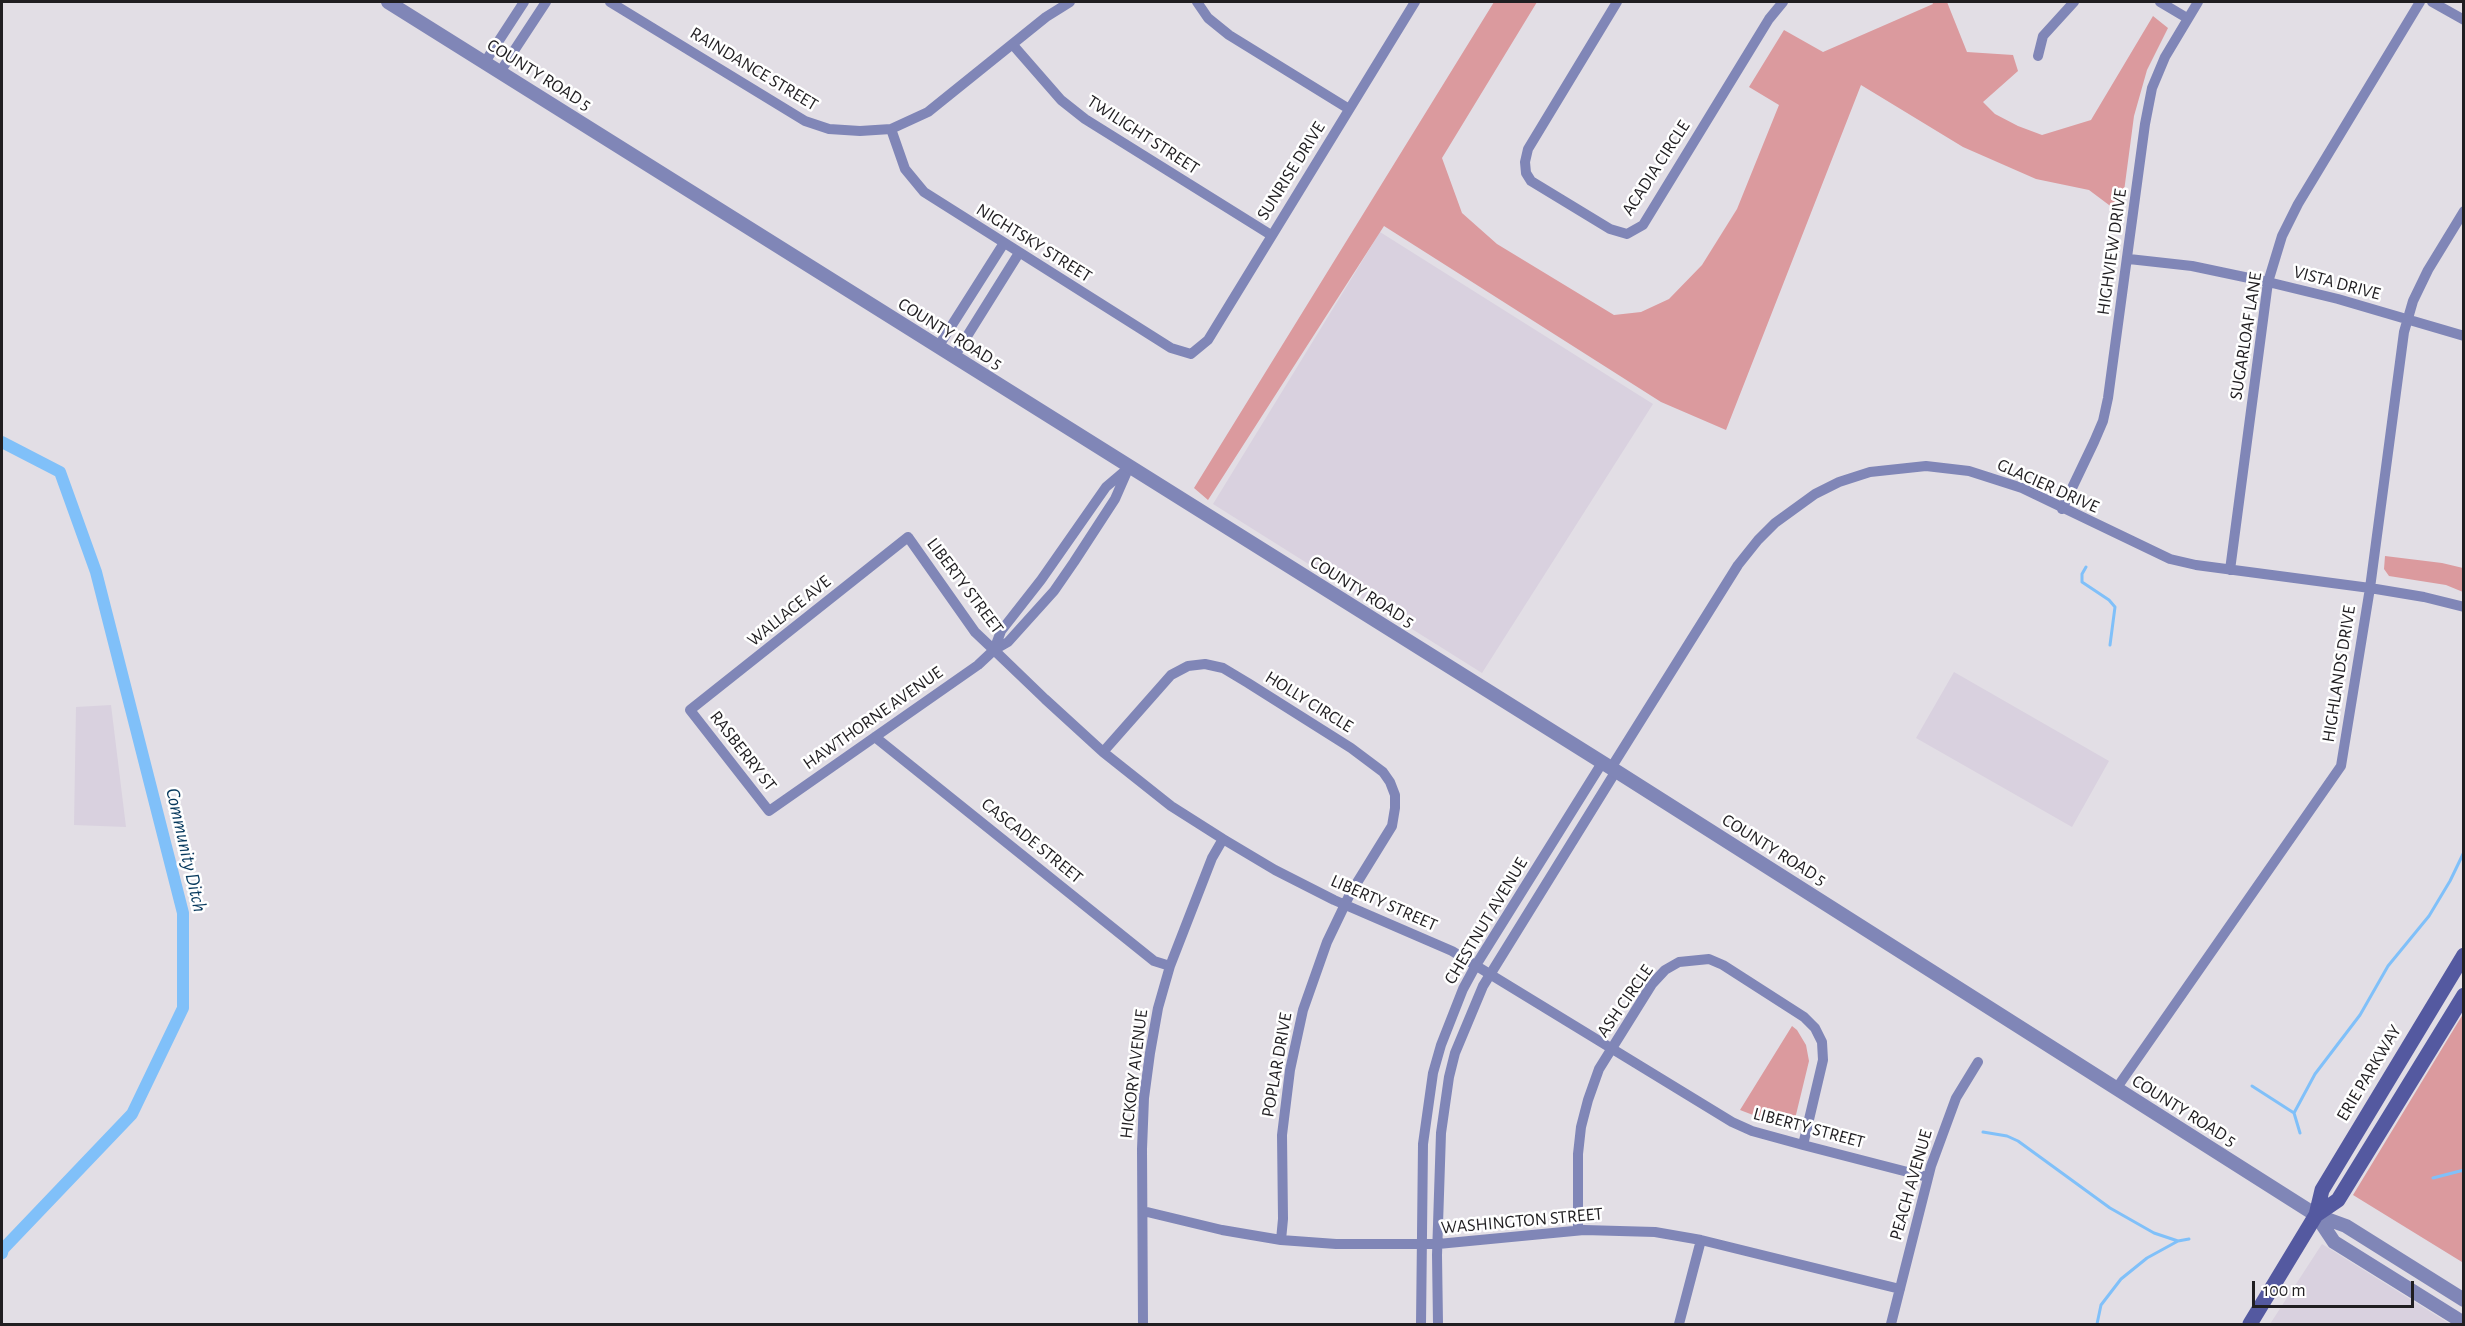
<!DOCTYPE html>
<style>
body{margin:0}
#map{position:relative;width:2465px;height:1326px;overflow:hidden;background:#e2dee5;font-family:"Alegreya Sans",sans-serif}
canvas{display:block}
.frame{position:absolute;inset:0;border:3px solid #201e21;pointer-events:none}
.scale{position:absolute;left:2252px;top:1281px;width:162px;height:27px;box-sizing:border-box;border:3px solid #201e21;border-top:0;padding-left:8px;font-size:18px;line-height:21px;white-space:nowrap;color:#201e21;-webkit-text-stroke:4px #fff;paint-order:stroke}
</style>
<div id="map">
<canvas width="2465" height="1326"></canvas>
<div class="frame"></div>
<div class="scale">100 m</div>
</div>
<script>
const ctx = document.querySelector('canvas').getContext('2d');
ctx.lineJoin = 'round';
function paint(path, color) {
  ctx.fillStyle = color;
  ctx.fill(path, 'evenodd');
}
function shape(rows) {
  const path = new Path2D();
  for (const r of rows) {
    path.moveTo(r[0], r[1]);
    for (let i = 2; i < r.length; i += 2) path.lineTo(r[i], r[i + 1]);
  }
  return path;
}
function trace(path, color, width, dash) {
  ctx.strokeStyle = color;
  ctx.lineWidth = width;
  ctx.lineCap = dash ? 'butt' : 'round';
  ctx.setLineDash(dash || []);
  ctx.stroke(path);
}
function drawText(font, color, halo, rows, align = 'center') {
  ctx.font = font + ' "Alegreya Sans",sans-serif';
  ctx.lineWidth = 5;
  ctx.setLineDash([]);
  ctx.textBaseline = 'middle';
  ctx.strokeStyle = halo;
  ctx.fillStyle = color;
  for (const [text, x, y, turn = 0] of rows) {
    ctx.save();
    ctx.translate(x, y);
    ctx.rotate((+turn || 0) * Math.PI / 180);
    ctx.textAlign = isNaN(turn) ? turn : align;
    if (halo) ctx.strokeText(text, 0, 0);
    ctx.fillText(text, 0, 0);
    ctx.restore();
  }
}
const built = shape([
 [1380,232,1653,404,1482,673,1213,504],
 [1954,672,2109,761,2072,827,1916,738],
 [111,705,126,827,74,825,76,707],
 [2322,1244,2450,1324,2270,1324]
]);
const green = shape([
 [1494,2,1537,2,1442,158,1462,213,1497,244,1614,315,1641,312,1669,299,1702,265,1737,209,1779,105,1749,87,1784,30,1823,52,1933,4,1932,2,1947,2,1967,52,2013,55,2018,71,1983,102,1995,114,2018,126,2042,135,2091,120,2153,16,2168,28,2147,70,2134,116,2121,214,2089,190,2036,179,1963,147,1861,85,1726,430,1661,402,1384,226,1208,500,1194,488],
 [2385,556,2442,563,2463,568,2463,592,2446,585,2389,576,2384,569],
 [2463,1014,2464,1261,2462,1262,2353,1195],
 [1792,1026,1797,1030,1806,1045,1809,1061,1794,1123,1790,1126,1766,1120,1740,1110]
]);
const stream = shape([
 [2086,567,2082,574,2082,582,2109,600,2115,607,2110,645],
 [2252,1086,2294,1113],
 [1983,1132,2007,1136,2018,1141,2110,1208,2154,1233,2178,1241,2189,1239],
 [2300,1133,2294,1113,2315,1074,2360,1015,2388,966,2429,916,2450,881,2464,852],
 [2433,1178,2464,1170],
 [2097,1324,2101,1305,2121,1279,2147,1258,2178,1241]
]);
const canal = shape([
 [2,442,60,472,96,572,183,913,183,1008,132,1114,3,1249,2,1253]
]);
const minor = shape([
 [610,2,805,121,829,129,860,131,891,129,928,112,1046,17,1070,2],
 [1197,2,1208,18,1229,35,1349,109],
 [1617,2,1528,149,1525,162,1526,173,1531,181,1610,229,1627,234,1643,225,1769,19,1783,2],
 [2160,2,2187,18],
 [2432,2,2464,20],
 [1013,45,1061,100,1085,119,1271,235],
 [2038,56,2043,36,2074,2],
 [485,62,524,2],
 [500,72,546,2],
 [891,129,905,169,924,192,1171,348,1191,354,1208,340,1415,2],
 [2129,259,2192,266,2268,282,2338,299,2464,336],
 [938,347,1004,243],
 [954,357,1019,253],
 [1129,467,1115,499,1074,562,1054,591,1008,642,994,650,978,665,769,811,690,710,908,537,975,632,994,650,1045,699,1103,752,1171,806,1223,839,1275,870,1334,900,1452,951,1732,1122,1752,1131,1803,1145,1927,1177],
 [2062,509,2094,442,2103,421,2108,398,2145,124,2152,88,2165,57,2198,2],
 [2230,570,2268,282,2282,236,2298,204,2420,2],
 [994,650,1001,631,1041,580,1106,487,1126,470],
 [875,737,1154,961,1170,966],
 [1103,752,1171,675,1188,666,1205,664,1223,668,1248,683,1351,748,1383,772,1390,782,1395,795,1395,808,1392,826,1350,894,1327,942,1303,1010,1290,1070,1282,1135,1283,1219,1281,1240],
 [1611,768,1738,565,1758,540,1775,523,1815,494,1839,482,1870,472,1926,466,1969,471,2022,488,2170,559,2196,565,2370,588,2424,597,2464,607],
 [2116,1089,2341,766,2370,588,2404,332,2413,301,2428,270,2464,211],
 [1143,1211,1222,1230,1281,1240,1336,1244,1438,1244,1584,1230,1655,1232,1701,1240,1900,1289],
 [1578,1230,1578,1154,1581,1127,1588,1100,1599,1069,1652,984,1665,970,1679,962,1709,959,1723,965,1804,1017,1815,1028,1822,1042,1823,1060,1803,1145],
 [1143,1324,1142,1149,1144,1098,1150,1053,1158,1008,1170,966,1212,858,1223,839],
 [1421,1324,1423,1144,1433,1073,1441,1045,1463,989,1476,965,1602,763],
 [1438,1324,1437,1255,1441,1133,1449,1077,1455,1053,1483,986,1616,771],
 [1679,1324,1701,1240],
 [1891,1324,1931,1166,1956,1098,1978,1062]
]);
const tertiary = shape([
 [388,2,1616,771,2297,1203,2316,1215,2346,1226,2464,1300],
 [2316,1215,2334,1242,2464,1323]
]);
const secondary = shape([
 [2316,1215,2338,1200,2464,995],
 [2250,1324,2316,1215,2322,1190,2464,955]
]);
const streetNames = [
 ["RAINDANCE STREET",754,69,31],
 ["COUNTY ROAD 5",539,75,32],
 ["TWILIGHT STREET",1143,135,33],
 ["ACADIA CIRCLE",1656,168,-57],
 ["SUNRISE DRIVE",1291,171,-58],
 ["NIGHTSKY STREET",1034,243,32],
 ["HIGHVIEW DRIVE",2112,252,-82],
 ["VISTA DRIVE",2337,283,15],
 ["COUNTY ROAD 5",950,334,32],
 ["SUGARLOAF LANE",2246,336,-81],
 ["GLACIER DRIVE",2048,486,24],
 ["LIBERTY STREET",965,586,53],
 ["COUNTY ROAD 5",1362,592,32],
 ["WALLACE AVE",789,611,-39],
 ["HIGHLANDS DRIVE",2339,674,-81],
 ["HOLLY CIRCLE",1309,702,32],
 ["HAWTHORNE AVENUE",873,718,-35],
 ["RASBERRY ST",743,751,52],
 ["CASCADE STREET",1032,841,39],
 ["COUNTY ROAD 5",1774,850,32],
 ["LIBERTY STREET",1384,903,24],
 ["CHESTNUT AVENUE",1486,921,-59],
 ["ASH CIRCLE",1625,1001,-55],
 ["POPLAR DRIVE",1277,1065,-80],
 ["ERIE PARKWAY",2369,1073,-59],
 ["HICKORY AVENUE",1134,1074,-83],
 ["COUNTY ROAD 5",2184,1111,32],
 ["LIBERTY STREET",1809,1128,15],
 ["PEACH AVENUE",1911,1185,-74],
 ["WASHINGTON STREET",1522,1221,-5]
];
const waterNames = [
 ["Community Ditch",186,850,77]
];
paint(built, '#d9d1df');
paint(green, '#db9a9e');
trace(stream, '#80c0f9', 3);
trace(canal, '#80c0f9', 12);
trace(minor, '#8086b7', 10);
trace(tertiary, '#8086b7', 14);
trace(secondary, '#5459a0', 15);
drawText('18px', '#201e21', '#fff', streetNames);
drawText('italic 20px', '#07395d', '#fff', waterNames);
</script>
